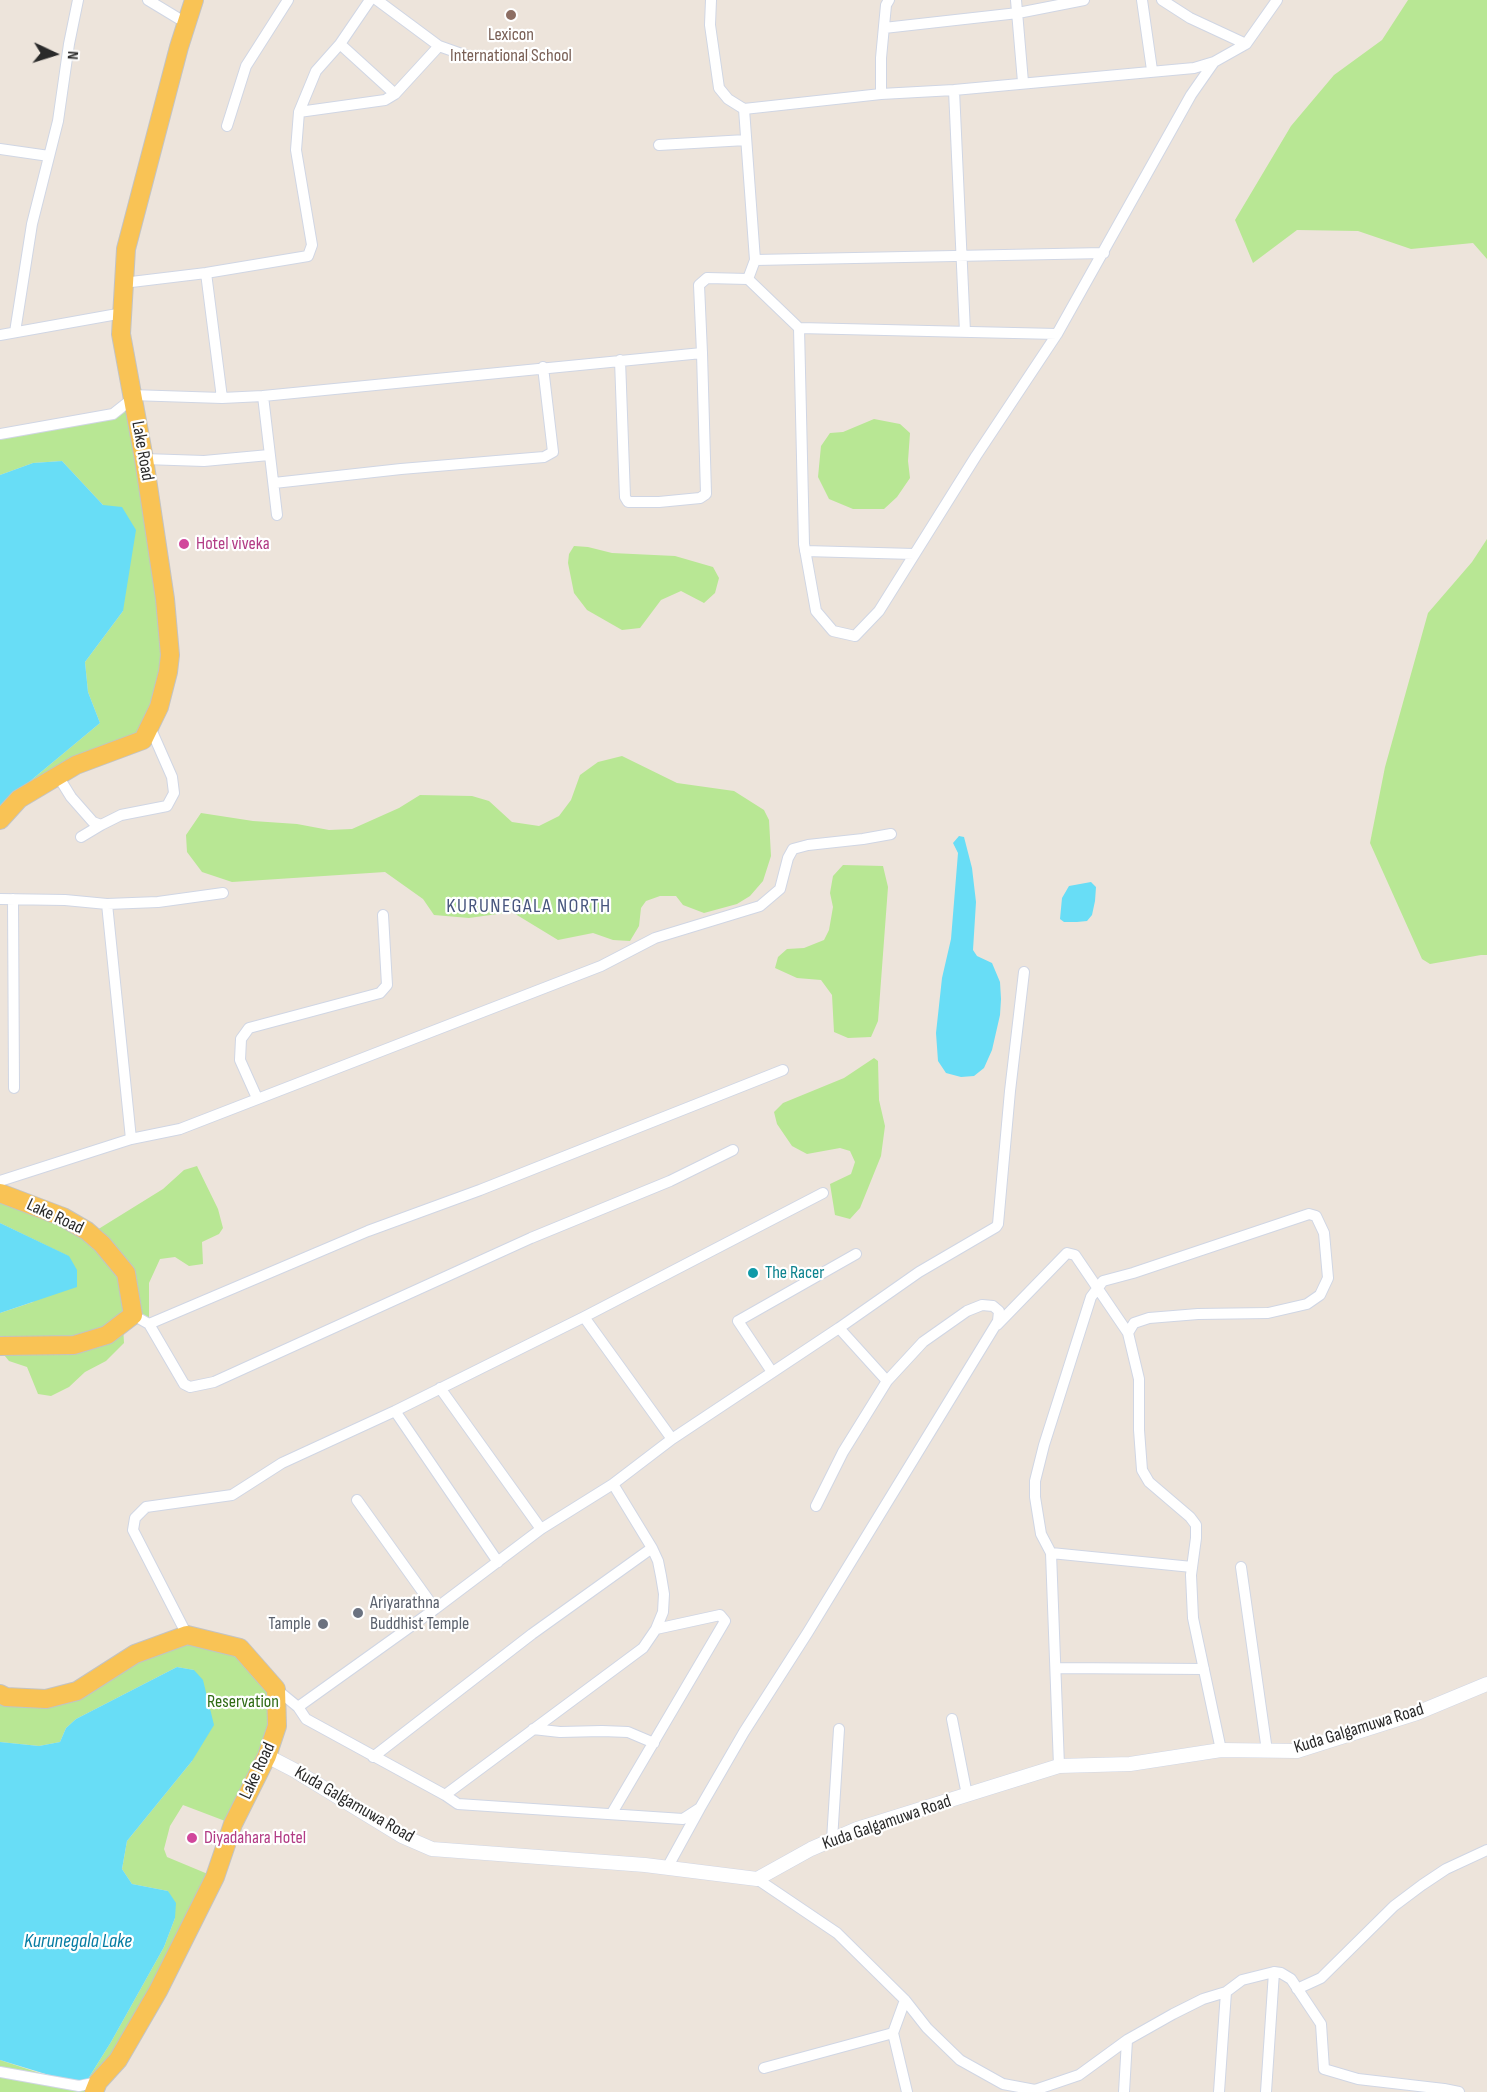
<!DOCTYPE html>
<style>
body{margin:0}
#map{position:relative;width:1487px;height:2092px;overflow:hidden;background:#ede4db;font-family:"Sofia Sans Condensed",sans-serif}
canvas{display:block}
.north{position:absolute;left:24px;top:24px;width:60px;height:60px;-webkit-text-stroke:4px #fff;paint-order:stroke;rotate:94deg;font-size:16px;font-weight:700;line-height:24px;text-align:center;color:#2a2a2a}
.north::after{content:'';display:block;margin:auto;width:21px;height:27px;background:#2a2a2a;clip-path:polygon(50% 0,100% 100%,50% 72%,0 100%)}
</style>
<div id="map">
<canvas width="1487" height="2092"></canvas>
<div class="north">N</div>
</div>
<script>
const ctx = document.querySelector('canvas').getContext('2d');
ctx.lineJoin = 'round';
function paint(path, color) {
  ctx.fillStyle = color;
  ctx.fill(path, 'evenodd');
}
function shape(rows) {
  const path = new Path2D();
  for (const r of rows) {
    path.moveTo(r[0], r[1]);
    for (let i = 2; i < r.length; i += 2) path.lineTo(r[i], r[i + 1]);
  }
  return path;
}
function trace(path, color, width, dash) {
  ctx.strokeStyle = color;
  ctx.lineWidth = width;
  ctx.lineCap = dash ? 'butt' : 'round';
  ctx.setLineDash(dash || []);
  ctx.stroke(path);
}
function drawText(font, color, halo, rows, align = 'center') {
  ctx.font = font + ' "Sofia Sans Condensed",sans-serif';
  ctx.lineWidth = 4.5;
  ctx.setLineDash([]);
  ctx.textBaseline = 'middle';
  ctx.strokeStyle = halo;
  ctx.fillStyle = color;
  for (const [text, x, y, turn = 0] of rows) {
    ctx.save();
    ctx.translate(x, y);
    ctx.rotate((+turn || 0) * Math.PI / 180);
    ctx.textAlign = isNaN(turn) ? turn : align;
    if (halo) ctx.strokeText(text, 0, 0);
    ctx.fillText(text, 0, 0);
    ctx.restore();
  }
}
const green = shape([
 [1408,0,1487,0,1487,259,1473,243,1411,249,1358,231,1297,230,1253,263,1235,220,1291,126,1334,75,1382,40],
 [132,399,170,655,143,740,0,815,29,782,100,723,88,692,85,662,123,611,103,505,62,461,33,463,0,475,0,434,113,414],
 [874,419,900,424,910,433,908,461,910,478,897,497,884,509,853,509,829,499,818,477,821,446,830,433,843,432],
 [1487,539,1487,955,1481,955,1430,964,1422,959,1370,843,1385,767,1428,613,1472,562],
 [574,546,588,547,612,553,675,556,713,567,719,578,715,593,704,603,681,591,661,600,640,628,622,630,587,610,574,593,568,563,569,554],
 [622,756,677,783,734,791,764,810,769,820,771,856,763,881,750,896,737,904,704,913,683,905,676,896,660,896,646,901,641,908,639,926,630,941,613,940,593,933,558,940,512,912,469,918,434,915,423,899,385,872,232,882,202,872,187,852,186,835,201,813,253,821,297,824,329,830,352,829,399,808,420,795,472,796,489,801,512,822,539,826,559,816,571,800,580,775,598,762],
 [843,865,883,866,888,887,878,1021,871,1037,848,1038,834,1032,832,995,821,980,797,978,775,968,778,957,787,949,804,948,824,940,829,930,833,907,830,893,833,876],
 [874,1058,878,1061,879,1100,885,1126,881,1156,860,1208,850,1219,835,1215,830,1184,851,1174,855,1162,850,1151,840,1148,807,1154,792,1146,777,1124,774,1112,783,1103,844,1078],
 [197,1166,218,1209,223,1228,219,1234,202,1242,203,1264,189,1266,175,1257,160,1259,149,1283,149,1324,132,1315,123,1325,124,1343,106,1361,85,1372,69,1387,51,1396,38,1394,27,1367,9,1361,0,1350,0,1313,33,1302,68,1256,0,1223,0,1193,92,1233,163,1189,184,1170],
 [187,1635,240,1648,276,1689,277,1726,233,1824,183,1805,170,1826,164,1849,167,1857,215,1877,94,2092,0,2092,0,2060,79,2086,88,2079,111,2042,164,1947,175,1918,168,1891,132,1884,122,1869,127,1841,192,1761,194,1670,177,1667,76,1719,66,1728,60,1742,39,1746,0,1742,0,1694,46,1699]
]);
const water = shape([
 [62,461,103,505,122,507,136,530,123,611,85,662,88,692,100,723,29,782,0,815,0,475,33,463],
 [959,836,964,837,972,868,976,902,973,950,977,956,992,963,1000,982,1001,999,1000,1015,992,1050,984,1068,974,1076,961,1077,946,1073,938,1061,936,1033,942,978,951,939,958,853,953,843],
 [1091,882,1096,887,1095,901,1092,915,1087,921,1077,922,1064,922,1060,919,1062,898,1069,886],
 [0,1223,69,1256,77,1270,77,1287,0,1313],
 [177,1667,194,1670,203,1680,214,1725,192,1761,127,1841,122,1869,132,1884,168,1891,176,1903,175,1918,164,1947,111,2042,88,2079,75,2081,62,2079,0,2060,0,1742,39,1746,60,1742,66,1728,76,1719]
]);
const minor = shape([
 [148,0,186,23],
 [377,0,439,46,470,57],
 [711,0,710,25,719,88,728,99,744,109,881,94,954,90,1194,68,1214,62,1246,44,1277,0],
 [1016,0,1023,82],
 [1142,0,1152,70],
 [1162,0,1190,18,1246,44],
 [884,28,1018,13,1084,0],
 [340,44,395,94],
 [954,90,965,332],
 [881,94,881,58,886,5,889,0],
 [744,109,755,260,748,279,799,328,804,544,816,611,833,631,855,636,879,611,976,456,1057,334,1191,95,1214,62],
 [299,112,385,100,395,94,439,46],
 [227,126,246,66,288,0],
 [659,145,746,140],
 [0,149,49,156],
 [755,260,1104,253],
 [206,273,222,398],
 [123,283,206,273,308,256,312,245,296,150,299,112,316,71,340,44,370,0],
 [799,328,1057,334],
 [15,332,32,224,58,121,69,44,78,0],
 [0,335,123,313],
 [620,360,625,497,628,502,659,502,700,498,706,494,702,353],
 [131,395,222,398,263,396,702,353,699,285,707,278,748,279],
 [263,396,277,515],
 [0,434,113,414,132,399],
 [144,459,204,461,269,455],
 [274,483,401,469,544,457,553,452,543,367],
 [805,551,914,554],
 [58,776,71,797,93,822,101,825,121,815,167,806,174,793,172,777,150,727],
 [81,837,101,825],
 [0,899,65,900,107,904,158,902,223,893],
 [13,899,14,1088],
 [107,904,131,1139],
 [257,1098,240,1060,241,1039,249,1028,380,993,387,985,383,915],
 [0,1181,131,1139,180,1129,601,966,655,938,760,906,780,889,788,858,793,849,808,845,863,839,891,834],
 [133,1315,149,1324,368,1231,480,1190,783,1070],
 [584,1317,672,1439],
 [149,1324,184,1384,190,1387,214,1382,531,1238,670,1181,733,1150],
 [997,1325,1067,1253,1075,1255,1128,1333],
 [839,1328,887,1381],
 [772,1372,738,1321,856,1254],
 [440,1388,541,1529],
 [395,1411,498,1562],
 [357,1500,435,1609],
 [1051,1553,1192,1567],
 [1241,1567,1267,1751],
 [187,1635,133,1530,135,1518,146,1507,232,1495,282,1463,395,1411,584,1317,823,1193],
 [1056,1668,1204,1669],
 [276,1689,298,1707,435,1609,541,1529,613,1484,672,1439,839,1328,919,1272,996,1227,998,1224,1010,1091,1024,972],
 [298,1707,306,1719,445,1795,643,1648,656,1629,663,1612,664,1594,661,1576,658,1561,652,1548],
 [952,1719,967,1795],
 [533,1729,560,1732,602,1731,628,1732,654,1743],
 [373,1757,532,1634,652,1548,613,1484],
 [1059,1766,1051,1553,1041,1534,1035,1497,1035,1481,1044,1445,1091,1297,1103,1281,1133,1273,1309,1214,1316,1216,1324,1233,1328,1278,1320,1295,1307,1304,1268,1313,1198,1314,1149,1318,1134,1323,1128,1333,1139,1379,1139,1430,1142,1470,1149,1482,1190,1517,1196,1525,1196,1538,1191,1575,1193,1618,1221,1750],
 [445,1795,458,1804,683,1819,700,1808,744,1732,808,1632,998,1321,999,1311,993,1306,982,1305,967,1311,923,1342,887,1381,843,1452,816,1506],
 [612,1813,725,1621,720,1615,656,1629],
 [832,1840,839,1729],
 [667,1868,700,1808],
 [757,1879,837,1933,905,2000,927,2028,960,2060,1003,2084,1035,2090,1079,2075,1127,2040,1173,2014,1203,1999,1226,1992,1242,1980,1274,1972,1281,1973,1291,1979,1321,2024,1324,2069,1358,2079,1444,2089,1459,2092],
 [1297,1989,1321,1978,1394,1906,1422,1885,1446,1869,1487,1850],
 [905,2000,893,2033,907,2092],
 [764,2068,893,2033],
 [0,2072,79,2086,98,2082],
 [1124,2092,1127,2040],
 [1219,2092,1226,1992],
 [1266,2092,1274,1972]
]);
const tertiary = shape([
 [267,1756,294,1770,402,1836,432,1849,645,1865,757,1879,811,1849,857,1829,1059,1766,1130,1764,1221,1750,1297,1751,1417,1713,1487,1684]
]);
const primary = shape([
 [0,820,19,799,76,765,143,740,159,707,168,672,170,655,165,599,144,459,121,334,126,249,179,47,194,0],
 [0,1193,63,1217,87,1231,102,1244,126,1273,133,1315,107,1335,74,1345,0,1346],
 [0,1694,6,1697,46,1699,77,1691,135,1654,187,1635,240,1648,276,1689,277,1726,267,1756,233,1824,215,1877,158,1991,118,2060,98,2082,94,2092]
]);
const markers = [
 [511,15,6,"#8d6e63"],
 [184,544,6,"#d1479c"],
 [753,1273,6,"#0f9aa8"],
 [358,1613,6,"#6b7280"],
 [323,1624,6,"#6b7280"],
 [192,1838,6,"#d1479c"]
];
const educationNames = [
 ["Lexicon",511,35],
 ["International School",511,56]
];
const streetNames = [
 ["Lake Road",142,451,80],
 ["Lake Road",55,1217,25],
 ["Kuda Galgamuwa Road",1359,1729,-17],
 ["Lake Road",258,1771,-65],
 ["Kuda Galgamuwa Road",354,1805,30],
 ["Kuda Galgamuwa Road",887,1823,-19]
];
const hotelNames = [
 ["Hotel viveka",196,544],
 ["Diyadahara Hotel",204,1838]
];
const cultureNames = [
 ["The Racer",765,1273]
];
const worshipNames = [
 ["Ariyarathna",370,1603],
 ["Buddhist Temple",370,1624],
 ["Tample",311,1624,"right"]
];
const parkNames = [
 ["Reservation",243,1702]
];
const neighbourhoodNames = [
 ["KURUNEGALA NORTH",529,907]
];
const waterNames = [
 ["Kurunegala Lake",78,1942]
];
paint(green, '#b8e794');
paint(water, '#68ddf6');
trace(minor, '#d0d6e4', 12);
trace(tertiary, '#d0d6e4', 15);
trace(primary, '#c3c3c3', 20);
trace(minor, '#fff', 10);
trace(tertiary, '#fff', 14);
trace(primary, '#f9c355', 18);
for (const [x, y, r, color] of markers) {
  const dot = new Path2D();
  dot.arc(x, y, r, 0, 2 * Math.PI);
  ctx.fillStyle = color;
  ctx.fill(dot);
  trace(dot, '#fff', 2);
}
drawText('18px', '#785e54', '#fff', educationNames);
drawText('18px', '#2a2a2a', '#fff', streetNames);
drawText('18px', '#b23c85', '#fff', hotelNames, 'left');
drawText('18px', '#0d838f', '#fff', cultureNames, 'left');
drawText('18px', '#5b616d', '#fff', worshipNames, 'left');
drawText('18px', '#306c16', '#fff', parkNames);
ctx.letterSpacing = '1.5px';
drawText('20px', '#48567e', '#fff', neighbourhoodNames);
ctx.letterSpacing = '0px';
drawText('italic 20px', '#057ca3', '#fff', waterNames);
</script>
